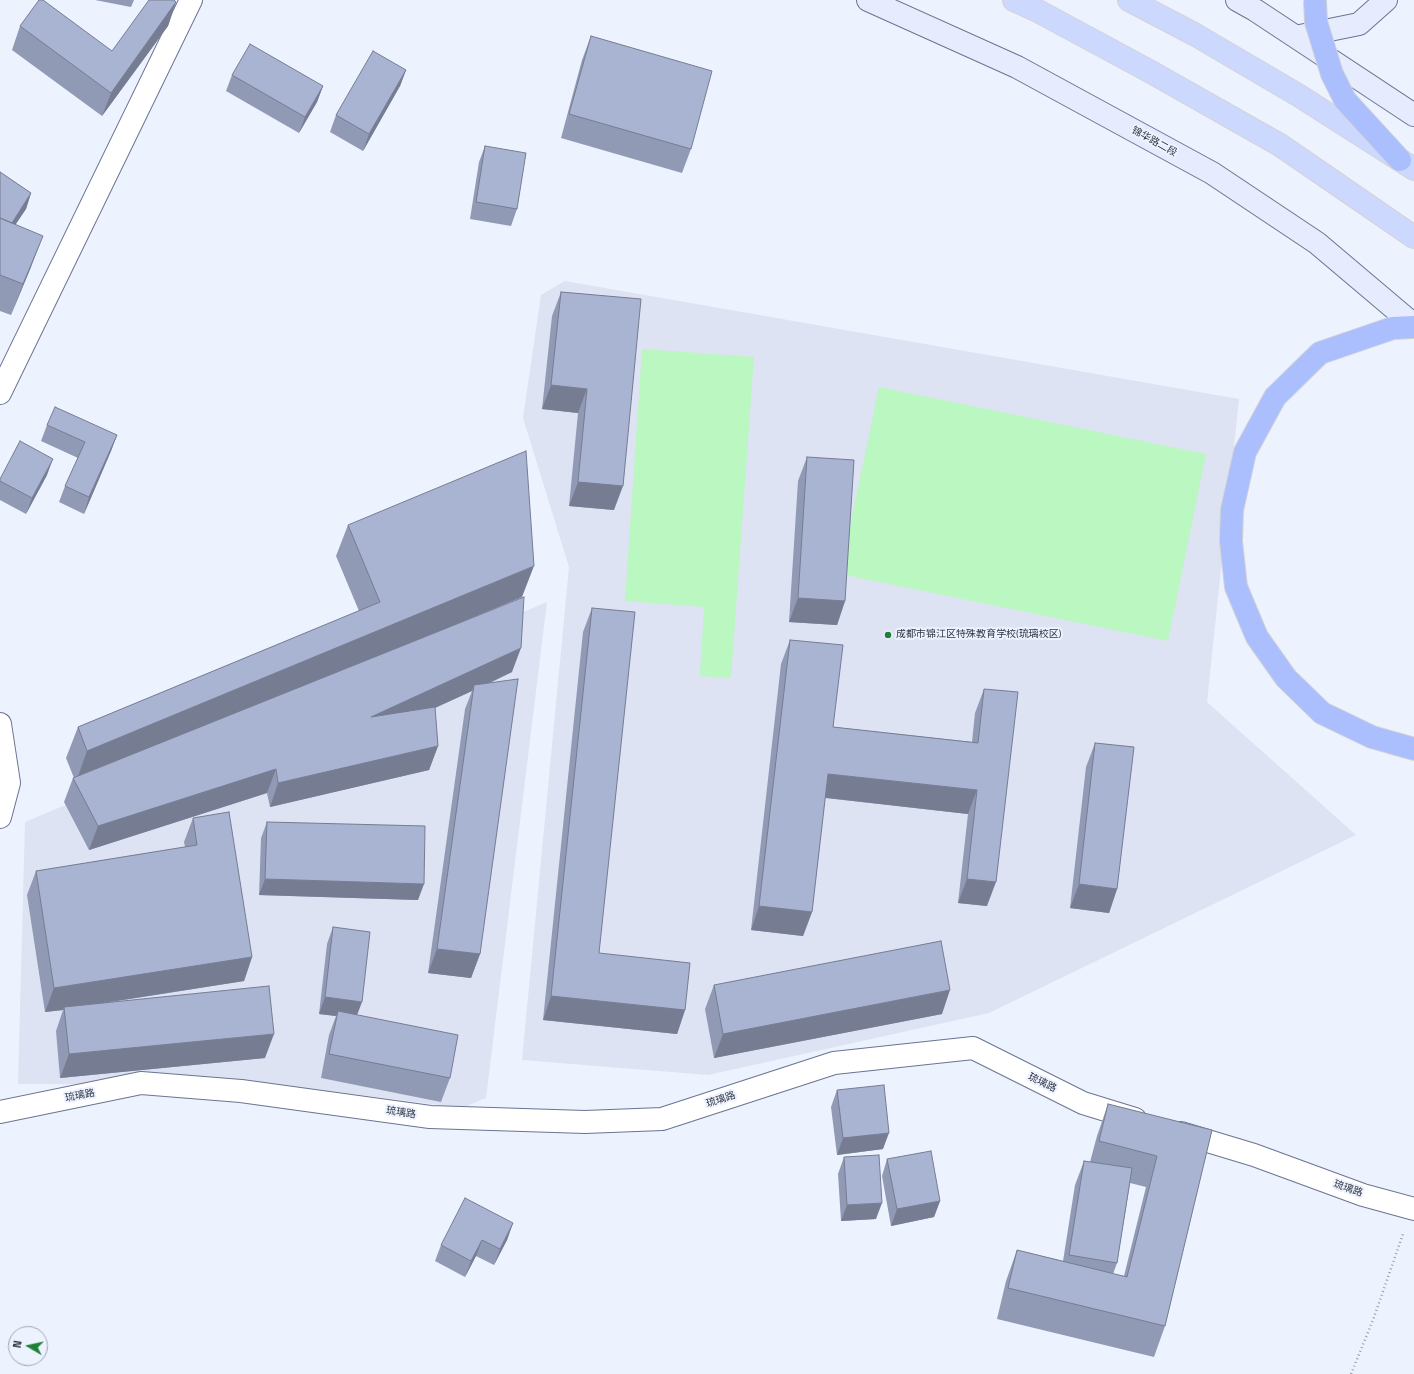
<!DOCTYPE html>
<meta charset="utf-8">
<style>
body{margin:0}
#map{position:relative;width:1414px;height:1374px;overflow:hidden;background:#edf2ff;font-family:"Titillium Web",sans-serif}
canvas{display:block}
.north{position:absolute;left:8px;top:1326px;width:40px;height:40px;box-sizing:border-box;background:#edf2ff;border:1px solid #a2a7b4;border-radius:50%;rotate:279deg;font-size:11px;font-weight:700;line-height:16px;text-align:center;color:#323643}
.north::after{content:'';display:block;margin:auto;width:14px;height:18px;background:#1e8236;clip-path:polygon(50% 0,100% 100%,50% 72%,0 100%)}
</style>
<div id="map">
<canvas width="1414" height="1374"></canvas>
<div class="north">N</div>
</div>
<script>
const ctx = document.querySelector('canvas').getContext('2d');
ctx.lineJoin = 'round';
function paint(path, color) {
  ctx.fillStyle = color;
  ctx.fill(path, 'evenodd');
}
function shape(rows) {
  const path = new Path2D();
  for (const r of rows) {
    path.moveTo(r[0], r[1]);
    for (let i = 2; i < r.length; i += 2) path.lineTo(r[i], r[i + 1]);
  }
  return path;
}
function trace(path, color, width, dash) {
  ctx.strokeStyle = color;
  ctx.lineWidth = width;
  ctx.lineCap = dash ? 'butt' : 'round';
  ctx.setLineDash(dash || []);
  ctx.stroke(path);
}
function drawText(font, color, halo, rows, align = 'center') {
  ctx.font = font + ' "Titillium Web","Noto Sans SC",sans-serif';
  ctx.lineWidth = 4;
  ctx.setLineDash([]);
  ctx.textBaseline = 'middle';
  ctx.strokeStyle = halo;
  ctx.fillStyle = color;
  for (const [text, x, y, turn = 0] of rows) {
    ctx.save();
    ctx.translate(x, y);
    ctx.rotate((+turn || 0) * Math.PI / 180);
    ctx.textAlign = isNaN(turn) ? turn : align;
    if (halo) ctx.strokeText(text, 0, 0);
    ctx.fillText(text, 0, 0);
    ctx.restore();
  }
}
const built = shape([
 [565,281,1239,399,1207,702,1356,835,989,1013,708,1075,522,1060,569,567,523,418,541,295],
 [547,602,486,1098,462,1108,282,1085,18,1084,25,822]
]);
const green = shape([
 [642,349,754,357,731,678,700,676,704,607,625,601],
 [879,387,1206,454,1168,641,840,574]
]);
const path = shape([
 [1351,1374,1373,1320,1403,1234]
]);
const street = shape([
 [0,393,191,0],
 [0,724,9,783,0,817],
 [0,1112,141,1083,241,1091,430,1117,585,1122,662,1119,834,1063,973,1048,1083,1103,1135,1119],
 [1181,1133,1254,1155,1363,1195,1414,1209]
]);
const secondary = shape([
 [868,0,1017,67,1212,173,1317,243,1414,325],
 [1237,0,1255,10,1414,115],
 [1300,36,1359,24,1386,0]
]);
const primary = shape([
 [1014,0,1036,10,1151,72,1280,145,1414,237],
 [1129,0,1194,34,1298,95,1414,169]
]);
const highway = shape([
 [1414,327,1393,328,1320,353,1275,397,1245,452,1232,510,1231,541,1236,587,1257,637,1286,678,1322,713,1372,737,1414,749]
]);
const highwayBridge = shape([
 [1315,0,1316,22,1332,74,1345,100,1400,160]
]);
const wall = shape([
 [95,0,134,0,131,7],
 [176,2,168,26,102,116,12,50,20,26,112,51],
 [591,36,691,149,682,173,561,138,582,60],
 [406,70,400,86,363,151,330,132,336,115],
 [232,75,323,86,317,102,299,133,226,91],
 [485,146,517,209,511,226,470,219,479,162],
 [0,172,31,193,26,209,15,224,31,267,11,315,0,311],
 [561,292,641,299,614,510,569,506,578,413,542,409,552,316],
 [47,425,117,435,111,451,84,514,59,502,65,486,78,458,41,441],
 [807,457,845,601,837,625,789,622,798,481],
 [47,475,26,514,0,500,0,479],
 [348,525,522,597,464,621,512,672,490,683,480,954,471,978,428,973,465,709,472,691,435,708,438,746,429,770,270,807,267,793,89,850,64,802,73,778,74,778,66,758,78,727,359,611,336,556],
 [592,608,599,953,685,1010,677,1034,543,1020,583,632],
 [790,640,833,727,972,742,975,713,984,689,987,906,958,903,968,814,825,798,812,912,803,936,751,930,781,664],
 [1095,743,1117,889,1109,913,1070,908,1086,767],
 [193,818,252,957,244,981,105,1003,265,1058,60,1078,56,1031,63,1010,45,1012,27,895,36,871,185,847,184,842],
 [267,822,418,900,259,895,261,838],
 [333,927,357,1015,450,1078,441,1102,321,1078,329,1035,336,1016,319,1014,327,944],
 [714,985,942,1014,714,1058,705,1009],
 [837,1090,883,1149,837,1155,831,1107],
 [1108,1104,1212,1130,1165,1326,1154,1357,997,1319,1006,1281,1017,1250,1063,1261,1075,1185,1084,1161,1090,1162,1097,1136],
 [1130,1183,1146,1187,1124,1276,1113,1274,1117,1263],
 [844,1157,876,1219,841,1221,838,1174],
 [887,1159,940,1201,934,1217,891,1226,882,1176],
 [513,1223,507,1240,494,1265,476,1256,465,1277,435,1261,441,1245]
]);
const shadedWall = shape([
 [176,2,168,26,102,116,111,93],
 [406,70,400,86,363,151,369,134],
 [323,86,317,102,299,133,305,117],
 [31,193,26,209,2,245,8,228],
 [43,236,31,267,11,315,23,284],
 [551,385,587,389,578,413,542,409],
 [117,435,111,451,84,514,89,497],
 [53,459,47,475,26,514,32,498],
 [578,482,623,486,614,510,569,506],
 [534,566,522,597,76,782,87,751],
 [798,598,845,601,837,625,789,622],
 [521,648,512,672,473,690,474,685,472,691,362,741,371,717],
 [438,746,429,770,270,807,278,783],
 [276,769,267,793,89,850,98,826],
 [828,774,977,790,968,814,819,797],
 [265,879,424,884,418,900,259,895],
 [967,879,996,882,987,906,958,903],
 [1079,884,1117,889,1109,913,1070,908],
 [759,906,812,912,803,936,751,930],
 [437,949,480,954,471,978,428,973],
 [252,957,244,981,64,1009,64,1007,63,1010,45,1012,54,988],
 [950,990,942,1014,714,1058,723,1034],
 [551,996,685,1010,677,1034,543,1020],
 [325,997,362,1002,356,1018,338,1011,336,1016,319,1014],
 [274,1034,265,1058,60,1078,69,1054],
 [889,1133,883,1149,837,1155,843,1138],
 [940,1201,934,1217,891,1226,897,1209],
 [882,1203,876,1219,841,1221,847,1205],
 [513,1223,507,1240,494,1265,500,1249],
 [482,1240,476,1256,465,1277,471,1261]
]);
const building = shape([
 [39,0,43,0,112,51,149,0,174,0,176,2,111,93,20,26,39,0],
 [591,36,712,71,691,149,569,114,591,36],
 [250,44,323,86,305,117,232,75,250,44],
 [373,51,406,70,369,134,336,115,373,51],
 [485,146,526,153,517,209,476,202,485,146],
 [0,172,31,193,12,223,0,218,0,172],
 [0,218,43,236,23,284,0,275,0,218],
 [561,292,641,299,623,486,578,482,587,389,551,385,561,292],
 [55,407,117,435,89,497,65,486,85,442,47,425,55,407],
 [20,441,53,459,32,498,0,481,0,479,20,441],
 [526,451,534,566,87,751,78,727,380,602,348,525,526,451],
 [807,457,854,460,845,601,798,598,807,457],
 [524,597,521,648,371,717,435,707,438,746,278,783,276,769,98,826,73,778,524,597],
 [592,608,635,612,599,953,690,963,685,1010,551,996,592,608],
 [790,640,843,645,833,727,978,743,984,689,1018,692,996,882,967,879,977,790,828,774,812,912,759,906,790,640],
 [518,679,480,954,437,949,474,685,518,679],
 [1095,743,1134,747,1117,889,1079,884,1095,743],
 [229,812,252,957,54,988,36,871,197,845,193,818,229,812],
 [267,822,425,826,424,884,265,879,267,822],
 [333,927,370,932,362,1002,325,997,333,927],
 [941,941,950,990,723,1034,714,985,941,941],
 [269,986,274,1034,69,1054,64,1007,269,986],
 [338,1011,458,1035,450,1078,329,1054,338,1011],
 [884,1085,889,1133,843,1138,837,1090,884,1085],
 [1108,1104,1212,1130,1165,1326,1008,1288,1017,1250,1127,1277,1157,1156,1099,1141,1108,1104],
 [931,1151,940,1201,897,1209,887,1159,931,1151],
 [879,1155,882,1203,847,1205,844,1157,879,1155],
 [1084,1161,1132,1168,1117,1263,1069,1255,1084,1161],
 [465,1198,513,1223,500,1249,482,1240,471,1261,441,1245,465,1198]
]);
const markers = [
 [888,635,4,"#1e8236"]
];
const streetNames = [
 ["锦华路二段",1154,142,29],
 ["琉璃路",1042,1083,26],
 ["琉璃路",80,1096,-11],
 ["琉璃路",721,1100,-18],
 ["琉璃路",401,1113,8],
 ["琉璃路",1348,1189,19]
];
const poiNames = [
 ["成都市锦江区特殊教育学校(琉璃校区)",896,635]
];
paint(built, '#dde3f3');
paint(green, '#bbf7c0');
trace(street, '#6b7491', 24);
trace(secondary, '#6b7491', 24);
trace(primary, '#d2d3d6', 24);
trace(highway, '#d2d3d6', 24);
trace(path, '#989daa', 2.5, [1, 3]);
trace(street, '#fff', 22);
trace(secondary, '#e6ecfe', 22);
trace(primary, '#cdd8fe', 22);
trace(highway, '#abbefd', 22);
trace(highwayBridge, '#d2d3d6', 24, []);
trace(highwayBridge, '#abbefd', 22);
paint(wall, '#919ab5');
paint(shadedWall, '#767d93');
paint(building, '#a9b3d2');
trace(building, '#767d93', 1);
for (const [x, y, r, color] of markers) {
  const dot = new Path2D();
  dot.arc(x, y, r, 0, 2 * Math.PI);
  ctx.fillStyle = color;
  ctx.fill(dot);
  trace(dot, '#edf2ff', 1.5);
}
drawText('10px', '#323643', '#edf2ff', streetNames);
drawText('10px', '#323643', '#edf2ff', poiNames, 'left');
</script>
